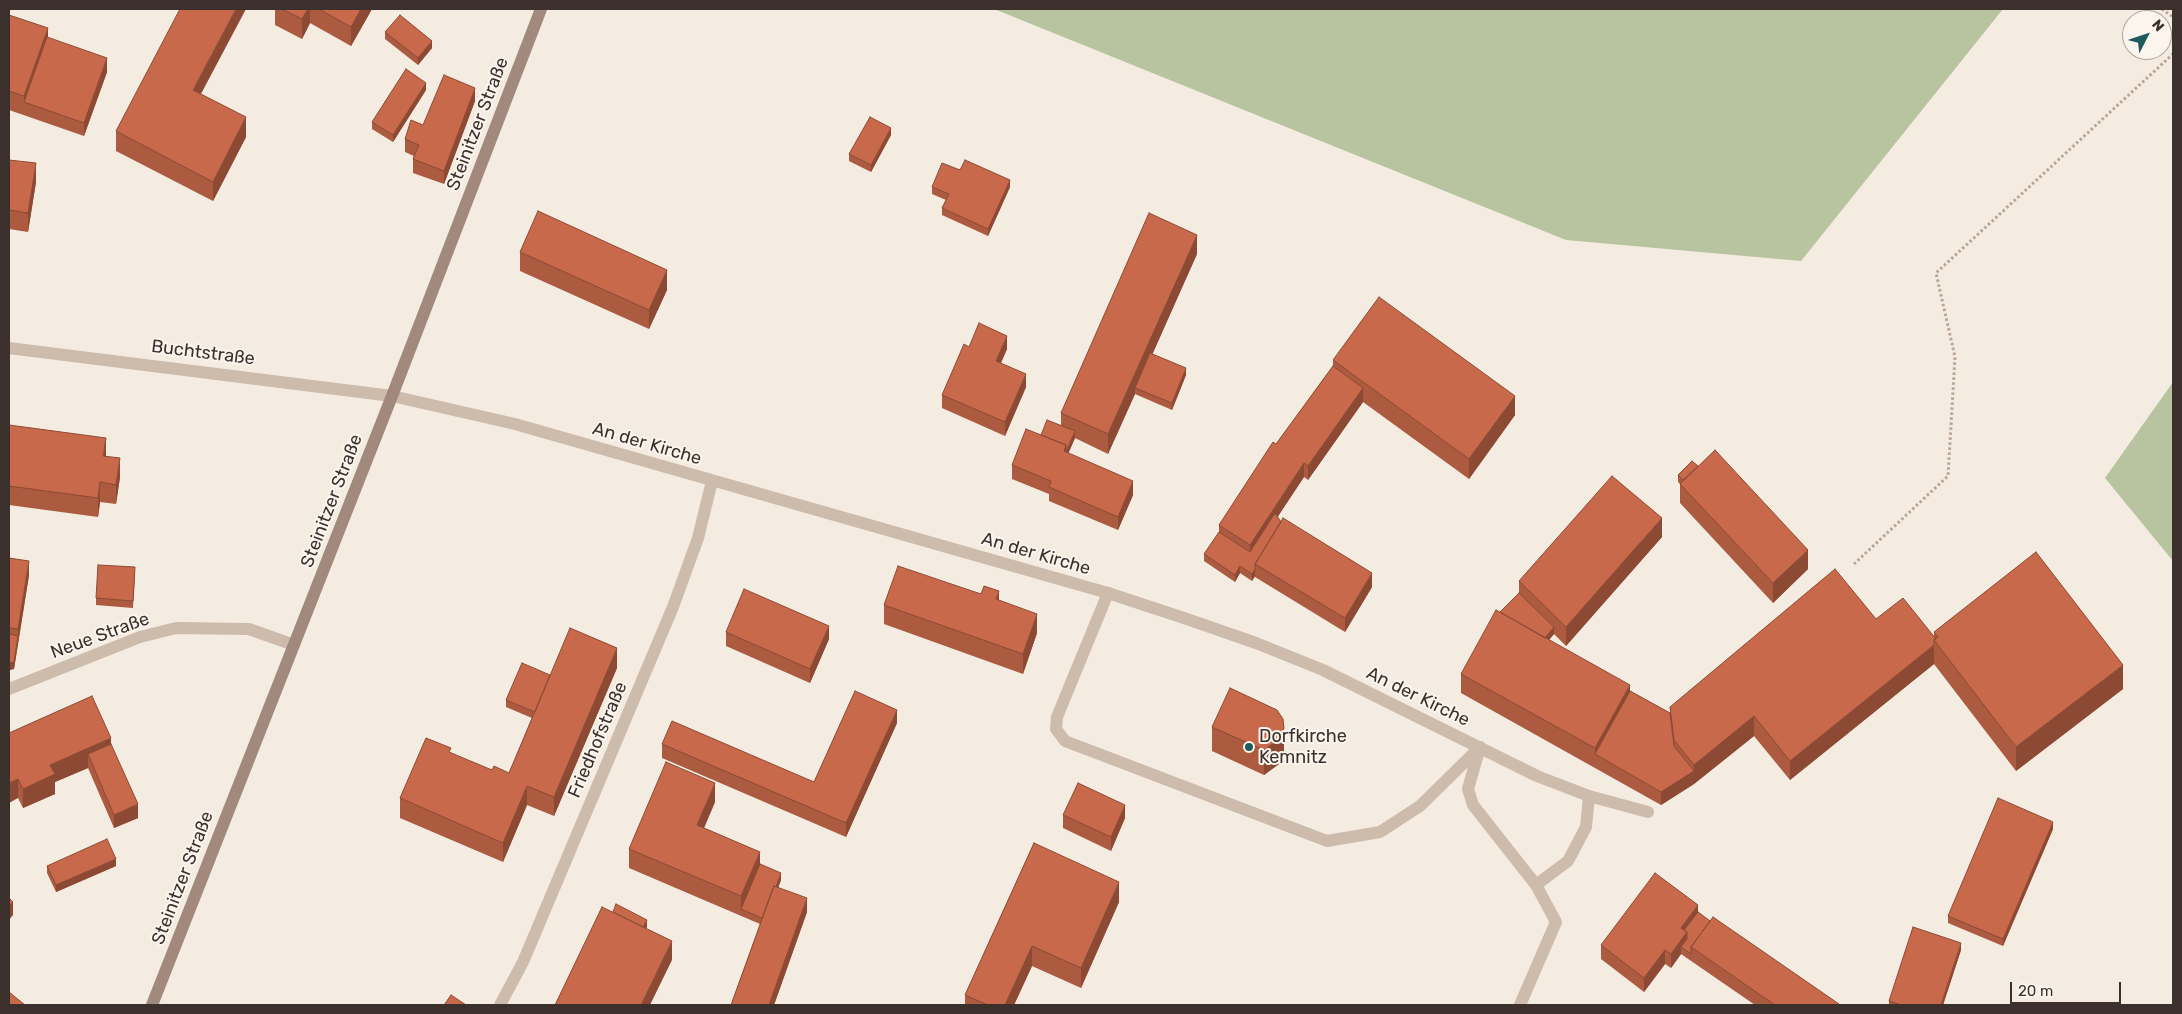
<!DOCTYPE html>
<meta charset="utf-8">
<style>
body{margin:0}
#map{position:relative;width:2182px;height:1014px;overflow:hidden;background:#f4ebe1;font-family:Rubik,sans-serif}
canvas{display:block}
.frame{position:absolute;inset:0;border:10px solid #3b302b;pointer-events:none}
.north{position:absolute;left:2122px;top:10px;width:50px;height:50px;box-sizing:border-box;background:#fbf5ee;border:1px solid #aea6a0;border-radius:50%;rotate:49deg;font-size:14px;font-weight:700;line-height:20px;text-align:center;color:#3b302b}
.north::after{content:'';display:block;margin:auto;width:18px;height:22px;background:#1f5a5e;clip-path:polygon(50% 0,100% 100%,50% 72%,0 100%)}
.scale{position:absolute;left:2010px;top:982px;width:111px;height:22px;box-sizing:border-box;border:2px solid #3b302b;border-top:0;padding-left:6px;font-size:15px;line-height:18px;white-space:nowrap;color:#3b302b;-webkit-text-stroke:4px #fbf5ee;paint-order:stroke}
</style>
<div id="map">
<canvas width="2182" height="1014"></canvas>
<div class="frame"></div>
<div class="north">N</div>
<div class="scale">20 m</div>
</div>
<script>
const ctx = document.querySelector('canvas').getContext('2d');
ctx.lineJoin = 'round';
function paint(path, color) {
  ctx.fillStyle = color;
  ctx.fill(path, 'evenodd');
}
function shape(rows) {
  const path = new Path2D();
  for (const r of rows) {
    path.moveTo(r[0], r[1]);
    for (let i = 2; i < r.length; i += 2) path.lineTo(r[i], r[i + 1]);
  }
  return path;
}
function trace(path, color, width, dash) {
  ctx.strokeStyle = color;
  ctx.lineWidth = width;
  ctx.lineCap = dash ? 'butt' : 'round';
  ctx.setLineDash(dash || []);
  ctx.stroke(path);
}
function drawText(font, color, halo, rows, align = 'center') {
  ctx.font = font + ' Rubik,sans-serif';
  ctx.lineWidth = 4;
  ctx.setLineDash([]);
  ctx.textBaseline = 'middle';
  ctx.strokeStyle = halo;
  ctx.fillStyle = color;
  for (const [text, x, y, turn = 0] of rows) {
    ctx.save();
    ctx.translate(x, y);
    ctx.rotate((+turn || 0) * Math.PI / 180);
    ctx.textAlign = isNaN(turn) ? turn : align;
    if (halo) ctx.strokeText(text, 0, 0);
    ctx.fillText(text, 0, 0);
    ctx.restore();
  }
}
const green = shape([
 [994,9,2003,9,1801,261,1566,240],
 [2173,382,2173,561,2105,478]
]);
const path = shape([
 [2162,9,2173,17],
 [1854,564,1948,476,1955,357,1936,273,2173,54]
]);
const lane = shape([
 [1108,593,1057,717,1056,729,1065,741,1327,841,1380,832,1420,806,1480,747]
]);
const street = shape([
 [9,348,392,396,515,424,1108,593,1187,619,1256,643,1323,670,1537,776,1589,796,1648,812],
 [9,689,140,637,176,628,249,629,294,645],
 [1480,747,1468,789,1473,805,1536,885,1556,922,1520,1005],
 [1536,885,1568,861,1586,827,1589,796],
 [500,1005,523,962,673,607,698,538,712,481]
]);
const secondary = shape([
 [152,1005,392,396,541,9]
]);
const wall = shape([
 [275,9,372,9,351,46,310,23,302,39,275,25],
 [9,15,107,72,84,136,9,110],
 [385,32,432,48,418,65,385,39],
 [426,90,393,142,372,129,372,122],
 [201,94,246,137,213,201,116,151,116,131],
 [475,101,444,184,413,173,413,159,414,156,405,152,405,139,423,125],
 [891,135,871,172,849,161,849,154],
 [9,160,36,182,28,232,9,229],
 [960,170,1010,187,988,236,942,215,942,208,946,200,932,194,932,187],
 [520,252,667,290,649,329,520,271],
 [1197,254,1152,354,1186,375,1172,410,1135,394,1108,454,1075,438,1068,453,1133,495,1118,530,1049,501,1049,494,1012,479,1012,465,1041,435,1061,426,1061,413],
 [969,347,1007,349,1001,363,1026,387,1005,436,942,408,942,395],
 [1333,360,1515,415,1469,479,1363,402,1308,480,1304,477,1277,517,1281,522,1372,587,1345,632,1255,577,1255,576,1252,581,1240,573,1235,582,1204,561,1204,554,1219,532,1219,525,1276,444,1333,366],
 [9,425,106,456,120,477,116,504,100,502,98,517,9,505],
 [1698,466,1808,569,1773,603,1680,503,1680,484,1678,482,1678,475],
 [1662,537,1566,646,1554,634,1549,640,1630,691,1670,713,1670,707,1876,619,1934,636,1934,632,2123,689,2016,771,1934,664,1790,780,1754,736,1694,784,1661,805,1595,768,1461,693,1461,674,1500,612,1519,593,1519,581],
 [9,558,29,575,14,669,9,670],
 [135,574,133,608,96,605,96,598],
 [999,601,1037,633,1023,674,884,624,884,605],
 [726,632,829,639,810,683,726,646],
 [617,668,554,816,527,805,503,862,400,818,400,798,492,770,509,773,532,718,506,707,506,700,550,675],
 [897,723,846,837,662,758,662,744,814,782],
 [1212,727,1284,753,1279,764,1264,775,1212,751],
 [9,733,111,744,138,818,114,828,88,768,55,782,55,794,23,808,18,798],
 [715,802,704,828,760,864,781,880,778,888,807,912,774,1005,731,1005,760,924,629,868,629,849],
 [1063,815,1125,818,1111,851,1063,828],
 [2053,829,2003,946,1948,923,1948,916],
 [1034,843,1119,902,1081,988,1032,966,1014,1005,965,1005,965,995],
 [47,866,116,866,56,892,47,873],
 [1698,912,1710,921,1839,1005,1755,1005,1681,954,1671,968,1665,964,1644,992,1601,959,1601,945],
 [1961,950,1943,1005,1889,1005,1889,1001]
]);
const shadedWall = shape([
 [236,9,246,9,193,109,193,90],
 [308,9,310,9,310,23,302,39,302,19],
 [361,9,372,9,351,46,351,27],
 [48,28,48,48,24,102,24,96],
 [432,41,432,48,418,65,418,58],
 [107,58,107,72,84,136,84,123],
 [426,83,426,90,393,142,393,135],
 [475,88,475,101,444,184,444,171],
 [246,117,246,137,213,201,213,182],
 [891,128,891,135,871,172,871,165],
 [36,163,36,182,28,232,28,213],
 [1010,180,1010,187,988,236,988,229],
 [1197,235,1197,254,1137,389,1135,388,1135,394,1108,454,1108,434],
 [667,270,667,290,649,329,649,310],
 [1007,336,1007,349,996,374,996,361],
 [1186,368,1186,375,1172,410,1172,403],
 [1026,374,1026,387,1005,436,1005,422],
 [1363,388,1363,402,1308,480,1308,466],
 [1515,396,1515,415,1469,479,1469,459],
 [1075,431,1075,438,1066,459,1064,451,1066,445],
 [106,438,106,457,103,456],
 [120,458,120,477,116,504,116,485],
 [1304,463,1304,477,1250,559,1250,545],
 [1133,481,1133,495,1118,530,1118,517],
 [100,482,100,502,98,517,98,498],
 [1662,518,1662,537,1566,646,1566,627],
 [1808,550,1808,569,1773,603,1773,583],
 [29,561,29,575,14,669,9,670,9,663,18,636,18,629],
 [1240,566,1240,573,1235,582,1235,575],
 [1255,569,1255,576,1252,581,1252,574],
 [1372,573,1372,587,1345,632,1345,618],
 [999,591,999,611,996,599],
 [1037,614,1037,633,1023,674,1023,654],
 [829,626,829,639,810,683,810,669],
 [1554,627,1554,634,1538,653,1538,646],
 [1934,645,1934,664,1790,780,1790,761],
 [617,648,617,668,554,816,554,797],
 [2123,665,2123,689,2016,771,2016,747],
 [1630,685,1630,704,1595,754,1595,748],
 [897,710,897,723,846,837,846,823],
 [1754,716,1754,736,1694,784,1661,805,1661,792,1694,771,1694,765],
 [1284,728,1284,753,1279,764,1264,775,1264,750],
 [111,738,111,757,88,754,88,768,55,782,55,794,23,808,23,789,50,765],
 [18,779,18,798,9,803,9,783],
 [715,783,715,802,697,844,697,825],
 [527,786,527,805,503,862,503,843],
 [138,804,138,818,114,828,114,815],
 [1125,805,1125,818,1111,851,1111,837],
 [2053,822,2053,829,2003,946,2003,939],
 [760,852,760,871,741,909,741,896],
 [116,859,116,866,56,892,56,885],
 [781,873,781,880,764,926,764,919],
 [1119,882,1119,902,1081,988,1081,968],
 [807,898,807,912,774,1005,769,1005],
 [13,902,13,915,9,920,9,906],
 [1698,905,1698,919,1687,946,1681,947,1681,954,1671,968,1671,954,1681,928],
 [647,920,647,927,638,944,638,937],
 [672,941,672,960,650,1005,641,1005],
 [1961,943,1961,950,1943,1005,1941,1005],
 [1032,946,1032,966,1014,1005,1005,1005],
 [1665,950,1665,964,1644,992,1644,978]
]);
const building = shape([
 [180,9,236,9,193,90,246,117,213,182,116,131,180,9],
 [282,9,308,9,302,19,282,9],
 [319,9,361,9,351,27,319,9],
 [9,15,48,28,24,96,9,91,9,15],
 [400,15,432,41,418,58,385,32,400,15],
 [47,37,107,58,84,123,24,102,47,37],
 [406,69,426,83,393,135,372,122,406,69],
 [444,75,475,88,444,171,413,159,419,145,405,139,411,120,423,125,444,75],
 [870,117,891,128,871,165,849,154,870,117],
 [9,160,36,163,28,213,9,210,9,160],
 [965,160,1010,180,988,229,942,208,949,194,932,187,942,163,960,170,965,160],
 [538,211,667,270,649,310,520,252,538,211],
 [1149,213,1197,235,1108,434,1061,413,1149,213],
 [1379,297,1515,396,1469,459,1333,360,1379,297],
 [979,323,1007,336,996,361,1026,374,1005,422,942,395,964,344,969,347,979,323],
 [1150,353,1186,368,1172,403,1135,388,1150,353],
 [1333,366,1363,388,1308,466,1304,463,1250,545,1219,525,1273,442,1276,444,1333,366],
 [1047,420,1075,431,1066,452,1066,445,1041,435,1047,420],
 [9,425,106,438,103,456,120,458,116,485,100,482,98,498,9,486,9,425],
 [1026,429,1066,445,1064,451,1133,481,1118,517,1049,487,1051,481,1012,465,1026,429],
 [1715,450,1808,550,1773,583,1680,484,1715,450],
 [1692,461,1698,466,1683,480,1678,475,1692,461],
 [1612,476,1662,518,1566,627,1519,581,1612,476],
 [1275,513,1281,522,1255,564,1255,569,1252,574,1240,566,1235,575,1204,554,1219,532,1250,552,1275,513],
 [1283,518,1372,573,1345,618,1255,564,1283,518],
 [2036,552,2123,665,2016,747,1934,640,1938,637,1934,632,2036,552],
 [9,558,29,561,18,629,9,628,9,558],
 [98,565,135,567,133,601,96,598,98,565],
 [898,566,981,594,984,586,999,591,996,599,1037,614,1023,654,884,605,898,566],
 [1835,569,1876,619,1903,598,1936,639,1934,640,1934,645,1790,761,1754,716,1694,765,1674,740,1670,707,1835,569],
 [744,589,829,626,810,669,726,632,744,589],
 [1519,593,1554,627,1545,638,1500,612,1519,593],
 [1496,610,1630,685,1595,748,1461,674,1496,610],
 [570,628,617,648,554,797,527,786,503,843,400,798,426,738,451,748,449,752,492,770,494,766,509,773,570,628],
 [9,634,18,636,14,662,9,663,9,634],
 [522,663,550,675,535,712,506,700,522,663],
 [1230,688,1277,710,1283,719,1284,728,1279,739,1264,750,1212,727,1230,688],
 [855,691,897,710,846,823,662,744,672,721,814,782,855,691],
 [1630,691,1670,713,1674,746,1694,771,1661,792,1595,754,1630,691],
 [92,696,111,738,50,765,55,774,23,789,18,779,9,783,9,733,92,696],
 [111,744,138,804,114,815,88,754,111,744],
 [666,762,715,783,697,825,760,852,741,896,629,849,666,762],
 [1078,783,1125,805,1111,837,1063,815,1078,783],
 [1998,798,2053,822,2003,939,1948,916,1998,798],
 [107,839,116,859,56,885,47,866,107,839],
 [1034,843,1119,882,1081,968,1032,946,1005,1005,988,1005,965,995,1034,843],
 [760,864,781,873,776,887,774,886,762,918,741,909,760,864],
 [1655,873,1698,905,1681,928,1687,932,1671,954,1665,950,1644,978,1601,945,1655,873],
 [774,886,807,898,769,1005,731,1005,774,886],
 [9,898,13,902,9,906,9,898],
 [616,904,647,920,643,927,613,912,616,904],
 [602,907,672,941,641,1005,555,1005,602,907],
 [1698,912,1710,921,1691,947,1691,954,1681,947,1687,939,1687,932,1684,930,1698,912],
 [1713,917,1839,1004,1838,1005,1775,1005,1691,947,1713,917],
 [1913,927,1961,943,1941,1005,1901,1005,1889,1001,1913,927],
 [9,992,25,1005,9,1005,9,992],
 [451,995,466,1005,444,1005,451,995]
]);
const markers = [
 [1249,747,5,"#1f5a5e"]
];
const streetNames = [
 ["Steinitzer Straße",478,124,-69],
 ["Buchtstraße",203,353,7],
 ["An der Kirche",647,444,16],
 ["Steinitzer Straße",332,501,-69],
 ["An der Kirche",1036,554,16],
 ["Neue Straße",100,636,-20],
 ["An der Kirche",1418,697,26],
 ["Friedhofstraße",598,740,-67],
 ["Steinitzer Straße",183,878,-69]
];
const poiNames = [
 ["Dorfkirche",1259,737],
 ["Kemnitz",1259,758]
];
paint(green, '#b8c4a0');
trace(path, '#b9a596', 3, [2.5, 2.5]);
trace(lane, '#cdbbac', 12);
trace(street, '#cdbbac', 12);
trace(secondary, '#a18a7d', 12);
paint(wall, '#ac5a40');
paint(shadedWall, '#8c4a34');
paint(building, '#c8694b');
trace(building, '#8c4a34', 1);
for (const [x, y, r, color] of markers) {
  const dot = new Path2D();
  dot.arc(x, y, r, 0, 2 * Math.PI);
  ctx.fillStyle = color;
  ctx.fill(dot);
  trace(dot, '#fbf5ee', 2);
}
drawText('18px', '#3b302b', '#fbf5ee', streetNames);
drawText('18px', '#3b302b', '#fbf5ee', poiNames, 'left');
</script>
